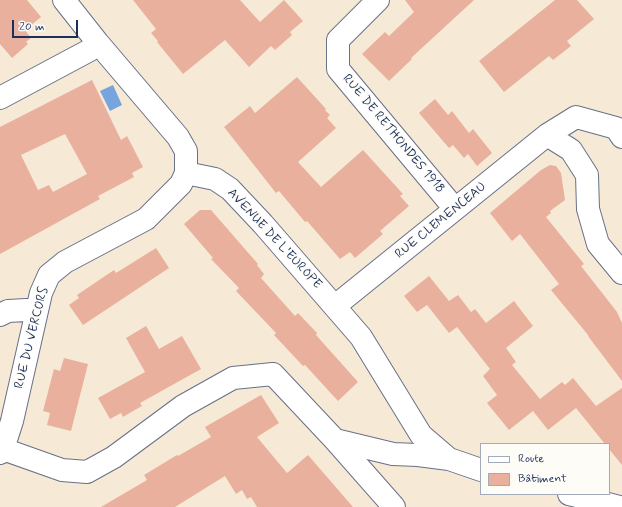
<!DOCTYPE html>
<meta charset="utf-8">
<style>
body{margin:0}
#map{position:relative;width:622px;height:507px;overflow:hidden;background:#f6ead6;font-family:Mynerve,sans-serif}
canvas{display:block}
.legend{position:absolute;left:480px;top:443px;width:130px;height:52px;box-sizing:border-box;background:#fdfcf7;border:1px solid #a3aaba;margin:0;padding:5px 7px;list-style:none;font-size:12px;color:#1b2f5e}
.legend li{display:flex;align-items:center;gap:8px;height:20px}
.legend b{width:20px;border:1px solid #a3aaba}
.scale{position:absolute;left:12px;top:20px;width:66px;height:18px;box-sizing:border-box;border:2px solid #1b2f5e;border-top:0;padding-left:5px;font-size:12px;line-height:14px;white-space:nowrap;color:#1b2f5e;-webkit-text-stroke:3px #fdfcf7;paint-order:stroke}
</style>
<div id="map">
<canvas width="622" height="507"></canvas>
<ul class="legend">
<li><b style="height:5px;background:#fff"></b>Route</li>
<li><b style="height:11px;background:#e9b09d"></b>Bâtiment</li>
</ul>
<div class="scale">20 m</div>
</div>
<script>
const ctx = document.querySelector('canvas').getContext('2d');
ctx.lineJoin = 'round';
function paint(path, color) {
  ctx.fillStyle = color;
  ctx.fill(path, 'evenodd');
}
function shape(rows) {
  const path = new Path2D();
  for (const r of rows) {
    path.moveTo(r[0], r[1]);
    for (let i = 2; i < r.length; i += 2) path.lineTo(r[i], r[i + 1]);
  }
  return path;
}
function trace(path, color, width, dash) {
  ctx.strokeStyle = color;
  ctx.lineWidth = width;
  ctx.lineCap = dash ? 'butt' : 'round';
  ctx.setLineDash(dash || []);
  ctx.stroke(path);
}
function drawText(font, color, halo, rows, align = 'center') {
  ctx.font = font + ' Mynerve,sans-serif';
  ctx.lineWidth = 3;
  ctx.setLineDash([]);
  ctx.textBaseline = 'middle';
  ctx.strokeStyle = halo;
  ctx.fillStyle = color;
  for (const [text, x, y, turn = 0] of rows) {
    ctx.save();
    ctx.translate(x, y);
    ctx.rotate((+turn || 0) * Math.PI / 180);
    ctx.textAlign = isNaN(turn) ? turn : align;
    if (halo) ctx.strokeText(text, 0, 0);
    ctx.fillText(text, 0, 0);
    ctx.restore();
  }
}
const water = shape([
 [113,85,122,105,110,111,100,91]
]);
const building = shape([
 [0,0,27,0,41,17,25,30,31,38,26,42,28,44,12,58,0,44],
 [133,0,240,0,260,22,284,0,303,21,290,32,292,35,275,50,271,46,249,67,225,40,183,74,157,42,158,41,151,33,156,29],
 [405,0,474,0,411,58,412,59,389,81,362,54,385,32,389,36,414,12],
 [555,0,577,0,594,19,567,41,571,46,553,60,549,56,504,92,479,61],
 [297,77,326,109,325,110,330,115,327,118,336,128,298,162,321,187,363,150,403,194,400,196,409,206,380,231,383,234,355,258,350,252,340,259,307,221,305,222,279,191,276,193,224,127,250,106,255,113],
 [92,80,121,140,127,136,143,167,132,173,134,177,98,196,100,199,0,254,0,127],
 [65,134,87,174,53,192,49,185,38,190,21,155],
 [435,99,448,115,452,111,469,133,473,129,492,153,477,166,468,154,464,158,453,145,449,148,419,113],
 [550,165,556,166,561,173,565,200,550,211,551,213,546,217,584,264,581,266,617,312,622,323,622,381,588,336,588,335,551,290,559,284,520,234,512,241,490,213,541,170],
 [200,210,211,210,258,264,257,265,264,274,261,278,295,316,298,313,317,333,316,335,358,382,338,401,305,365,303,366,274,335,276,333,236,291,239,288,211,259,213,258,184,224],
 [156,248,169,268,83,325,69,305,79,298,77,295,114,270,116,273],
 [429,276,449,301,458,295,471,312,475,309,486,323,514,301,533,326,506,348,516,362,512,365,540,399,562,382,565,385,573,378,596,406,622,388,622,465,609,449,609,444,605,444,576,408,548,430,533,411,509,430,487,403,497,395,483,376,490,369,457,327,449,333,427,305,417,312,404,296],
 [146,326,159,349,182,336,201,369,140,403,142,406,133,411,123,417,121,413,110,419,98,398,145,372,126,338],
 [64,358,88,364,71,431,47,425,50,413,43,411,54,369,60,371],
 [261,395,279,423,257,437,287,473,308,455,353,507,257,507,251,497,247,499,242,490,236,494,225,476,175,507,101,507,147,480,144,475,177,455,178,456,211,437,205,427]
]);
const minor = shape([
 [378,0,338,40,338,69,455,209],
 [0,98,90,50,98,43],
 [547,135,571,150,587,175,588,209,598,244,622,273],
 [186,173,215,179,230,189,263,224,361,337,421,435,449,459],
 [335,306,547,135,576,117,616,128,622,137],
 [0,315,8,311,26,310,36,311],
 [335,440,393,454,418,455,449,459,481,470],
 [3,449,62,470,87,472,114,457,183,406,233,378,273,374,335,440,394,507],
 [0,453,3,449,12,421,41,293,49,275,65,262,146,219,181,184,186,173,186,151,178,137,98,43,64,0],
 [569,494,620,507]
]);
const streetNames = [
 ["RUE DE RETHONDES 1918",393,134,50],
 ["RUE CLEMENCEAU",441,221,-39],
 ["AVENUE DE L'EUROPE",274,239,47],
 ["RUE DU VERCORS",32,338,-76]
];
paint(water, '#75a4de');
paint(building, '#e9b09d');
trace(minor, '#687088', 24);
trace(minor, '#fff', 22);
drawText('13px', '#1b2f5e', '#fdfcf7', streetNames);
</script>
